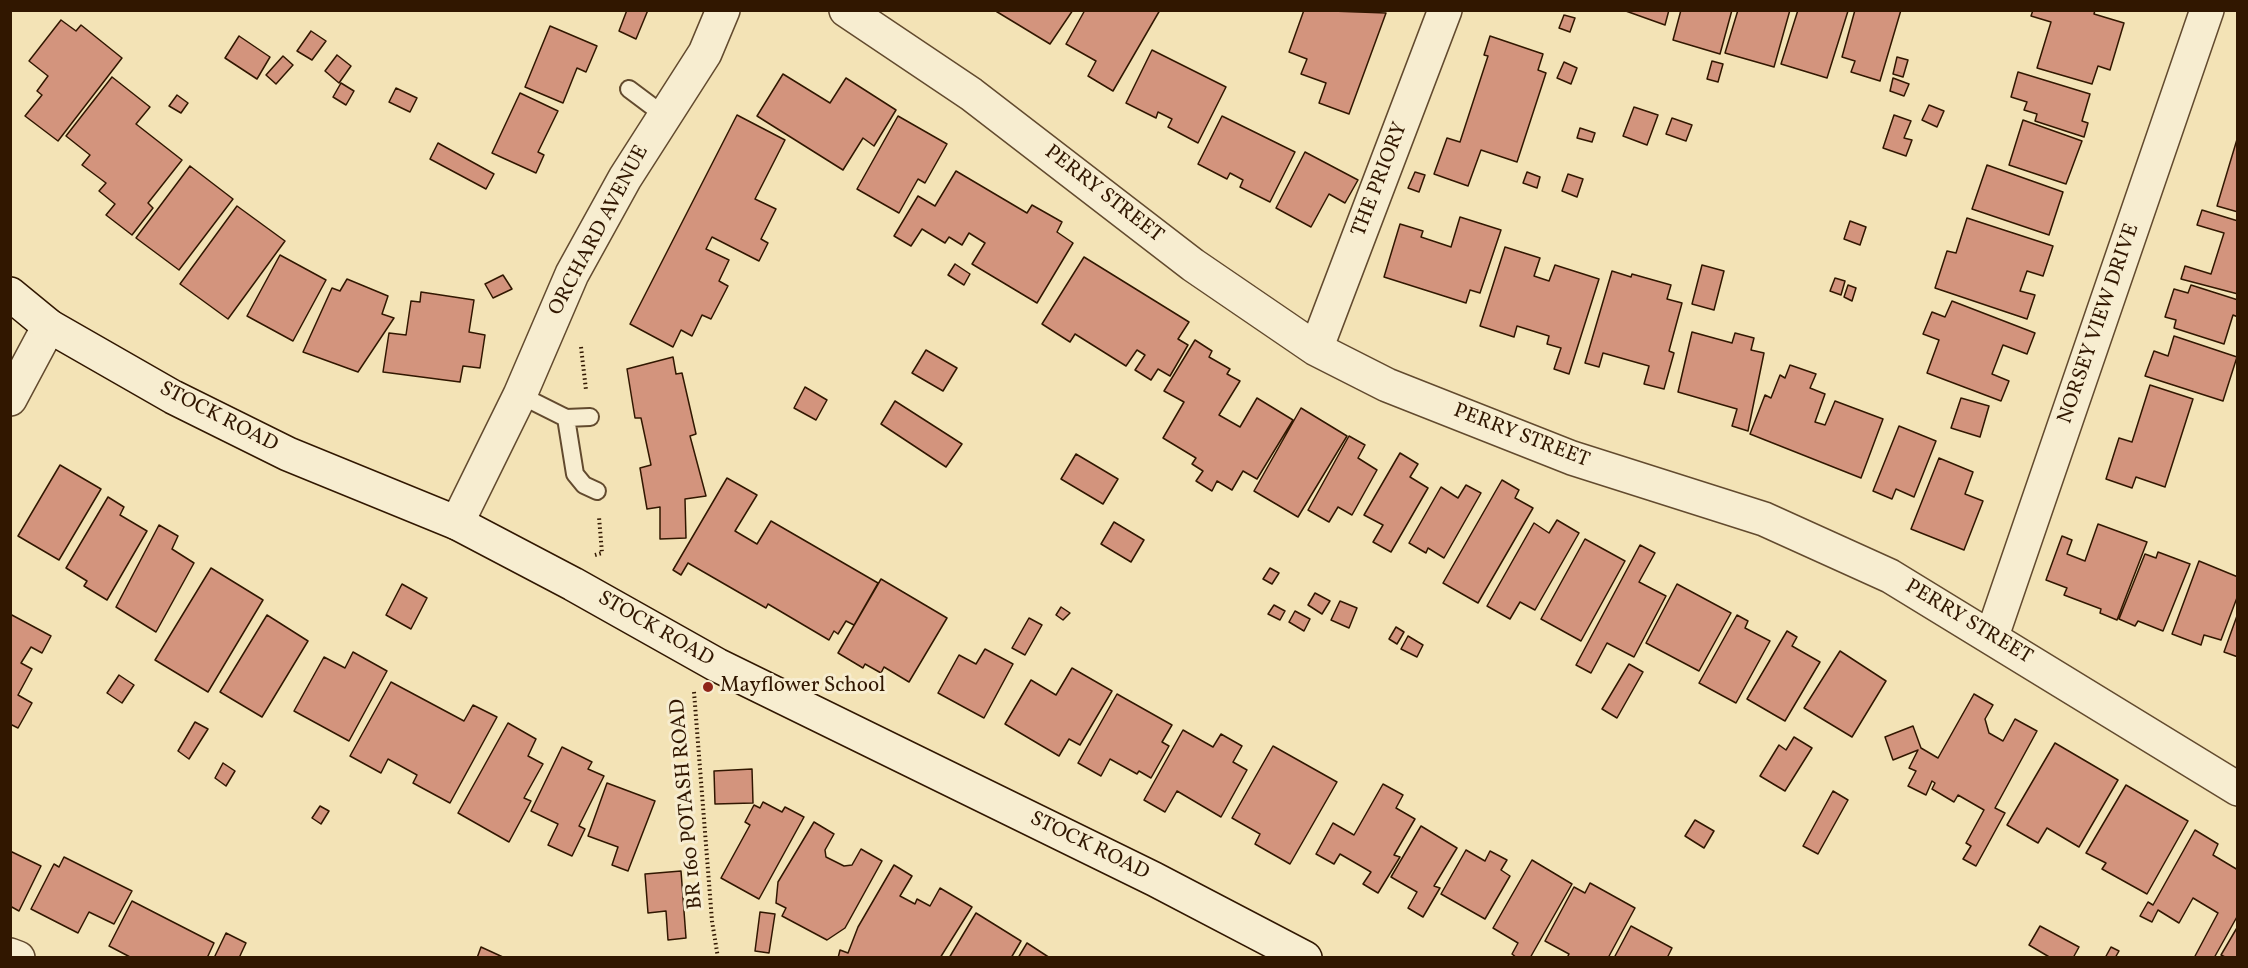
<!DOCTYPE html>
<style>
body{margin:0}
#map{position:relative;width:2248px;height:968px;overflow:hidden;background:#f3e3b6;font-family:Vollkorn,serif}
canvas{display:block}
.frame{position:absolute;inset:0;border:12px solid #311700;pointer-events:none}
</style>
<div id="map">
<canvas width="2248" height="968"></canvas>
<div class="frame"></div>
</div>
<script>
const ctx = document.querySelector('canvas').getContext('2d');
ctx.lineJoin = 'round';
function paint(path, color) {
  ctx.fillStyle = color;
  ctx.fill(path, 'evenodd');
}
function shape(rows) {
  const path = new Path2D();
  for (const r of rows) {
    path.moveTo(r[0], r[1]);
    for (let i = 2; i < r.length; i += 2) path.lineTo(r[i], r[i + 1]);
  }
  return path;
}
function trace(path, color, width, dash) {
  ctx.strokeStyle = color;
  ctx.lineWidth = width;
  ctx.lineCap = dash ? 'butt' : 'round';
  ctx.setLineDash(dash || []);
  ctx.stroke(path);
}
function drawText(font, color, halo, rows, align = 'center') {
  ctx.font = font + ' Vollkorn,serif';
  ctx.lineWidth = 6;
  ctx.setLineDash([]);
  ctx.textBaseline = 'middle';
  ctx.strokeStyle = halo;
  ctx.fillStyle = color;
  for (const [text, x, y, turn = 0] of rows) {
    ctx.save();
    ctx.translate(x, y);
    ctx.rotate((+turn || 0) * Math.PI / 180);
    ctx.textAlign = isNaN(turn) ? turn : align;
    if (halo) ctx.strokeText(text, 0, 0);
    ctx.fillText(text, 0, 0);
    ctx.restore();
  }
}
const building = shape([
 [627,10,648,10,636,39,619,31,627,10],
 [994,10,1073,10,1050,44,994,10],
 [1085,10,1160,10,1113,91,1088,76,1096,61,1066,44,1085,10],
 [1304,10,1386,13,1349,114,1319,103,1326,83,1301,74,1307,59,1289,52,1304,10],
 [1623,10,1669,10,1665,25,1623,10],
 [1681,10,1732,10,1720,54,1673,40,1681,10],
 [1738,10,1790,10,1774,67,1725,53,1738,10],
 [1798,10,1848,11,1827,78,1781,64,1798,10],
 [1855,10,1901,10,1880,81,1851,72,1855,61,1842,57,1855,10],
 [2033,10,2095,10,2094,14,2124,23,2110,70,2098,66,2092,84,2037,68,2051,22,2031,16,2033,10],
 [1564,15,1575,18,1570,32,1559,28,1564,15],
 [61,20,76,31,81,25,122,58,58,141,25,116,42,95,37,91,48,76,29,61,61,20],
 [550,26,597,46,586,72,577,68,563,103,525,87,550,26],
 [311,31,326,41,312,60,297,51,311,31],
 [239,36,270,57,257,79,225,58,239,36],
 [1490,36,1543,54,1538,70,1546,73,1517,162,1481,150,1468,186,1434,174,1447,138,1460,142,1488,56,1484,55,1490,36],
 [1152,50,1226,87,1198,143,1168,127,1172,119,1158,112,1156,118,1126,103,1152,50],
 [337,55,351,66,339,83,325,71,337,55],
 [283,56,293,65,276,84,266,75,283,56],
 [1897,57,1908,60,1903,77,1893,74,1897,57],
 [1712,61,1723,64,1718,82,1707,79,1712,61],
 [1564,62,1577,68,1571,84,1557,78,1564,62],
 [2018,72,2090,94,2082,121,2088,123,2084,137,2035,121,2037,114,2024,110,2027,102,2011,97,2018,72],
 [783,74,830,103,846,78,896,110,874,146,863,138,843,170,757,116,783,74],
 [112,77,150,107,136,124,182,160,148,203,153,208,132,235,106,215,115,204,99,191,106,183,82,165,90,155,66,136,112,77],
 [1893,78,1909,84,1904,96,1890,91,1893,78],
 [341,83,354,91,346,105,333,97,341,83],
 [396,88,417,98,410,112,389,102,396,88],
 [520,93,558,111,538,152,544,155,536,173,492,153,520,93],
 [177,95,188,103,181,113,169,106,177,95],
 [1929,105,1944,111,1937,127,1922,120,1929,105],
 [1634,107,1658,115,1647,145,1623,136,1634,107],
 [737,115,785,140,755,199,776,209,761,239,768,243,759,261,712,237,706,249,729,260,719,281,728,286,711,319,702,315,692,336,681,330,673,347,630,324,737,115],
 [1894,115,1911,121,1904,138,1912,140,1906,156,1883,148,1894,115],
 [898,116,947,144,925,183,918,179,899,213,857,189,898,116],
 [1222,116,1295,152,1270,202,1240,187,1243,180,1230,173,1227,179,1198,164,1222,116],
 [1672,118,1692,125,1686,141,1666,134,1672,118],
 [2023,120,2082,141,2066,184,2009,165,2023,120],
 [1580,128,1595,133,1592,142,1577,138,1580,128],
 [2238,136,2238,212,2217,206,2238,136],
 [438,143,494,174,486,189,430,159,438,143],
 [1305,152,1358,180,1345,203,1329,194,1311,227,1276,208,1305,152],
 [1987,165,2063,192,2049,235,1972,209,1987,165],
 [190,166,233,199,179,270,136,238,190,166],
 [956,171,1027,213,1032,205,1062,222,1057,232,1073,243,1037,303,972,264,985,243,969,233,962,245,949,237,945,243,922,229,911,246,894,236,918,196,935,206,956,171],
 [1415,172,1425,175,1419,192,1408,188,1415,172],
 [1527,172,1540,177,1537,188,1523,183,1527,172],
 [1568,174,1583,179,1577,197,1562,191,1568,174],
 [237,206,285,241,228,319,180,284,237,206],
 [2202,210,2238,221,2238,294,2181,279,2185,266,2211,274,2224,233,2197,225,2202,210],
 [1460,217,1501,230,1480,293,1470,290,1466,303,1384,277,1400,224,1423,231,1421,237,1451,247,1460,217],
 [1967,218,2053,246,2043,276,2027,271,2020,291,2035,295,2027,319,1935,288,1947,251,1956,253,1967,218],
 [1850,221,1866,227,1860,245,1844,239,1850,221],
 [1505,247,1540,258,1534,276,1549,281,1555,265,1599,279,1569,374,1554,369,1561,348,1547,344,1549,336,1517,326,1514,337,1480,326,1505,247],
 [280,255,326,280,293,341,247,316,280,255],
 [1084,257,1189,322,1178,339,1188,345,1170,376,1158,369,1151,380,1135,370,1145,355,1137,350,1126,366,1075,334,1070,342,1042,324,1084,257],
 [955,264,970,274,964,285,948,275,955,264],
 [1702,265,1724,271,1714,310,1692,304,1702,265],
 [1612,271,1631,277,1632,274,1671,285,1667,299,1682,303,1669,351,1674,353,1664,389,1644,384,1649,366,1603,353,1599,367,1585,363,1612,271],
 [503,275,512,289,493,298,485,284,503,275],
 [1835,278,1845,281,1841,295,1830,291,1835,278],
 [347,279,388,296,382,314,394,318,358,372,303,352,332,288,340,291,347,279],
 [1848,285,1856,288,1852,301,1844,297,1848,285],
 [2191,285,2238,300,2238,317,2233,315,2224,344,2174,328,2176,320,2165,317,2174,289,2188,293,2191,285],
 [421,292,474,300,469,332,485,335,480,368,463,366,460,382,383,372,389,333,406,335,411,301,420,302,421,292],
 [1952,301,2035,333,2027,354,2003,345,1992,374,2009,381,2001,401,1927,373,1939,340,1923,334,1932,312,1945,317,1952,301],
 [1692,332,1732,343,1735,333,1754,338,1751,350,1764,353,1748,431,1732,426,1737,409,1678,392,1692,332],
 [2174,336,2237,357,2223,401,2145,376,2154,351,2168,356,2174,336],
 [1195,340,1212,351,1209,357,1230,369,1227,374,1240,381,1219,415,1240,427,1257,398,1293,420,1257,479,1243,471,1232,490,1217,481,1212,491,1196,481,1203,471,1192,464,1196,458,1163,438,1184,402,1164,391,1195,340],
 [926,350,957,368,943,391,912,373,926,350],
 [673,357,676,374,682,373,696,434,690,436,706,496,685,499,686,538,660,539,660,507,647,509,640,468,651,465,641,418,635,418,627,369,673,357],
 [1790,365,1816,374,1810,388,1825,394,1815,422,1825,425,1835,401,1883,419,1861,478,1750,434,1765,395,1771,398,1780,375,1785,378,1790,365],
 [2150,385,2193,399,2165,487,2136,477,2132,488,2106,479,2119,438,2132,442,2150,385],
 [805,387,827,400,816,420,794,408,805,387],
 [1961,398,1989,406,1980,437,1951,428,1961,398],
 [895,401,962,444,946,467,881,424,895,401],
 [1301,408,1347,436,1298,517,1254,491,1301,408],
 [1899,426,1936,441,1914,497,1896,489,1892,499,1873,491,1899,426],
 [1349,436,1365,445,1358,458,1377,470,1352,515,1338,507,1329,522,1308,510,1349,436],
 [1400,453,1418,464,1410,477,1428,488,1391,552,1373,542,1383,525,1364,515,1400,453],
 [1076,454,1118,479,1103,504,1061,479,1076,454],
 [1939,458,1973,472,1965,494,1983,501,1964,550,1911,529,1939,458],
 [60,465,101,489,59,560,18,536,60,465],
 [727,478,757,495,735,531,757,544,771,521,878,583,854,625,846,621,838,634,834,631,829,640,768,604,766,608,688,563,681,575,673,570,727,478],
 [1502,480,1519,490,1515,498,1533,508,1478,603,1443,583,1502,480],
 [1466,485,1481,493,1444,558,1428,548,1426,553,1409,543,1441,487,1458,498,1466,485],
 [108,497,124,507,120,515,147,531,107,600,84,586,87,581,66,568,108,497],
 [1557,520,1579,533,1535,610,1520,602,1510,619,1487,606,1534,523,1549,533,1557,520],
 [1114,522,1144,540,1131,562,1101,544,1114,522],
 [2098,524,2147,542,2117,620,2100,613,2101,609,2064,595,2067,588,2046,580,2062,536,2072,540,2067,554,2085,561,2098,524],
 [159,525,178,536,172,549,194,563,156,632,116,607,159,525],
 [1585,539,1625,561,1581,641,1541,619,1585,539],
 [1640,545,1655,553,1639,582,1666,596,1634,657,1607,643,1591,673,1576,665,1640,545],
 [2158,552,2190,564,2163,631,2138,621,2135,626,2119,619,2145,554,2156,558,2158,552],
 [2199,561,2238,577,2238,595,2221,640,2204,635,2201,645,2172,634,2199,561],
 [211,568,263,600,208,692,155,660,211,568],
 [1270,568,1279,573,1272,584,1263,579,1270,568],
 [881,579,947,618,909,682,884,667,881,673,865,664,863,668,838,653,881,579],
 [402,584,427,598,411,629,386,615,402,584],
 [1677,584,1731,613,1699,671,1646,643,1677,584],
 [1315,593,1330,601,1322,614,1308,605,1315,593],
 [1340,601,1357,608,1349,628,1331,620,1340,601],
 [1274,605,1285,611,1280,620,1268,614,1274,605],
 [1061,607,1070,613,1063,620,1056,615,1061,607],
 [1295,611,1310,619,1304,631,1289,622,1295,611],
 [2238,613,2238,657,2224,652,2238,613],
 [10,614,51,636,42,653,31,647,21,663,32,669,18,695,32,703,18,728,10,724,10,614],
 [267,615,308,641,262,717,220,692,267,615],
 [1737,615,1748,621,1745,628,1770,641,1736,703,1699,683,1737,615],
 [1029,618,1042,625,1025,655,1012,648,1029,618],
 [1396,627,1404,632,1397,644,1389,639,1396,627],
 [1787,631,1797,637,1792,646,1820,662,1785,721,1747,699,1787,631],
 [1408,636,1423,645,1417,657,1401,649,1408,636],
 [985,649,1013,664,984,718,938,693,959,655,976,664,985,649],
 [1840,651,1886,681,1852,737,1804,708,1840,651],
 [353,652,387,671,349,741,294,711,324,657,345,668,353,652],
 [1629,664,1643,672,1617,718,1602,709,1629,664],
 [1072,668,1112,691,1080,745,1069,739,1059,756,1005,724,1031,680,1056,695,1072,668],
 [119,675,134,685,122,703,107,693,119,675],
 [391,682,464,721,473,705,497,717,450,803,413,783,417,775,388,759,381,773,350,756,391,682],
 [1117,694,1172,725,1162,742,1169,746,1151,778,1139,771,1137,774,1110,759,1101,776,1078,763,1117,694],
 [1974,694,1993,705,1985,719,1989,733,2003,741,2015,719,2037,731,1995,808,2005,813,1976,866,1963,859,1971,846,1966,843,1984,810,1958,795,1954,802,1932,789,1935,783,1932,781,1926,795,1908,786,1916,771,1909,768,1918,750,1893,760,1885,737,1913,726,1921,748,1938,758,1974,694],
 [195,722,208,729,189,759,178,751,195,722],
 [508,723,536,739,528,756,543,764,524,798,531,801,509,842,458,813,508,723],
 [1183,730,1213,747,1221,734,1242,746,1233,762,1247,770,1221,817,1177,791,1165,812,1144,800,1183,730],
 [1794,737,1812,748,1785,791,1760,776,1779,745,1786,750,1794,737],
 [2055,743,2118,780,2079,847,2047,828,2038,843,2007,825,2055,743],
 [1273,746,1337,782,1290,864,1255,844,1260,834,1232,818,1273,746],
 [562,747,592,762,588,769,604,776,579,826,585,829,572,856,548,845,558,824,531,811,562,747],
 [223,763,235,771,226,786,215,778,223,763],
 [752,769,753,803,715,804,714,771,752,769],
 [607,783,655,801,628,871,612,865,618,847,588,836,607,783],
 [1383,784,1403,795,1396,808,1415,819,1394,855,1400,857,1378,893,1363,884,1371,872,1340,854,1334,864,1316,854,1333,823,1354,835,1383,784],
 [2126,785,2188,821,2147,894,2102,869,2106,863,2086,853,2126,785],
 [1833,791,1848,800,1818,854,1803,846,1833,791],
 [763,802,782,812,785,807,804,817,759,899,721,878,750,825,745,822,754,805,760,808,763,802],
 [320,806,329,811,321,824,312,818,320,806],
 [1695,820,1714,831,1704,848,1685,836,1695,820],
 [814,822,834,834,825,850,826,857,844,866,852,865,861,849,882,861,845,928,827,940,782,916,786,908,776,903,778,882,814,822],
 [1421,826,1457,848,1434,886,1440,888,1423,917,1408,908,1417,892,1391,877,1421,826],
 [2195,830,2218,844,2213,855,2238,870,2238,915,2214,958,2194,958,2218,913,2193,898,2179,923,2158,910,2152,922,2140,916,2148,902,2153,905,2195,830],
 [1466,850,1485,861,1490,851,1507,860,1501,870,1510,876,1485,919,1441,894,1466,850],
 [10,851,41,866,19,911,10,906,10,851],
 [64,857,132,891,114,924,89,912,78,933,31,909,54,864,59,867,64,857],
 [1532,860,1572,884,1530,958,1517,958,1512,954,1518,943,1493,928,1532,860],
 [894,865,912,876,900,896,915,904,917,899,930,906,940,888,972,907,940,958,838,958,840,950,848,953,858,927,894,865],
 [681,871,686,938,668,940,666,911,648,913,645,874,681,871],
 [1590,883,1635,908,1608,958,1567,958,1569,954,1545,941,1574,887,1585,893,1590,883],
 [132,901,214,943,207,958,132,958,109,946,132,901],
 [760,912,775,914,769,953,755,951,760,912],
 [976,913,1021,941,1011,958,949,958,976,913],
 [1631,926,1672,948,1667,958,1614,958,1631,926],
 [2040,926,2079,947,2073,958,2051,958,2029,945,2040,926],
 [2238,926,2238,958,2227,958,2221,955,2238,926],
 [226,933,246,943,239,958,214,958,226,933],
 [1027,943,1050,958,1018,958,1027,943],
 [481,947,505,958,477,958,481,947],
 [2111,947,2119,951,2115,958,2105,958,2111,947]
]);
const path = shape([
 [581,347,586,390],
 [595,555,602,553,599,517],
 [694,692,712,921,718,958]
]);
const lane = shape([
 [629,89,665,116],
 [520,395,566,418,575,474,584,485,597,491],
 [566,418,590,417]
]);
const street = shape([
 [846,10,971,94,1193,265,1316,349,1387,385,1572,458,1764,519,1890,576,2238,789],
 [1316,349,1445,10],
 [10,399,49,326],
 [457,523,520,395,572,274,625,178,705,53,723,10],
 [1992,636,2207,10],
 [10,955,18,958]
]);
const secondary = shape([
 [10,294,49,326,173,397,288,454,457,523,573,584,717,665,1154,879,1305,958]
]);
const markers = [
 [708,687,6,"#8f2418"]
];
const streetNames = [
 ["THE PRIORY",1381,180,-69],
 ["PERRY STREET",1103,195,38],
 ["ORCHARD AVENUE",600,231,-62],
 ["NORSEY VIEW DRIVE",2100,324,-71],
 ["STOCK ROAD",218,418,27],
 ["PERRY STREET",1521,437,21],
 ["PERRY STREET",1968,623,31],
 ["STOCK ROAD",655,630,30],
 ["BR 160 POTASH ROAD",688,804,-95],
 ["STOCK ROAD",1089,847,26]
];
const poiNames = [
 ["Mayflower School",720,687]
];
paint(building, '#d3947d');
trace(building, '#311700', 1.5);
trace(lane, '#624a2e', 20);
trace(street, '#624a2e', 36);
trace(secondary, '#311700', 36);
trace(path, '#311700', 4, [1.5, 3]);
trace(lane, '#f7edd0', 16);
trace(street, '#f7edd0', 33);
trace(secondary, '#f7edd0', 33);
for (const [x, y, r, color] of markers) {
  const dot = new Path2D();
  dot.arc(x, y, r, 0, 2 * Math.PI);
  ctx.fillStyle = color;
  ctx.fill(dot);
  trace(dot, '#f7edd0', 2);
}
drawText('21px', '#311700', '#f7edd0', streetNames);
drawText('21px', '#311700', '#f7edd0', poiNames, 'left');
</script>
